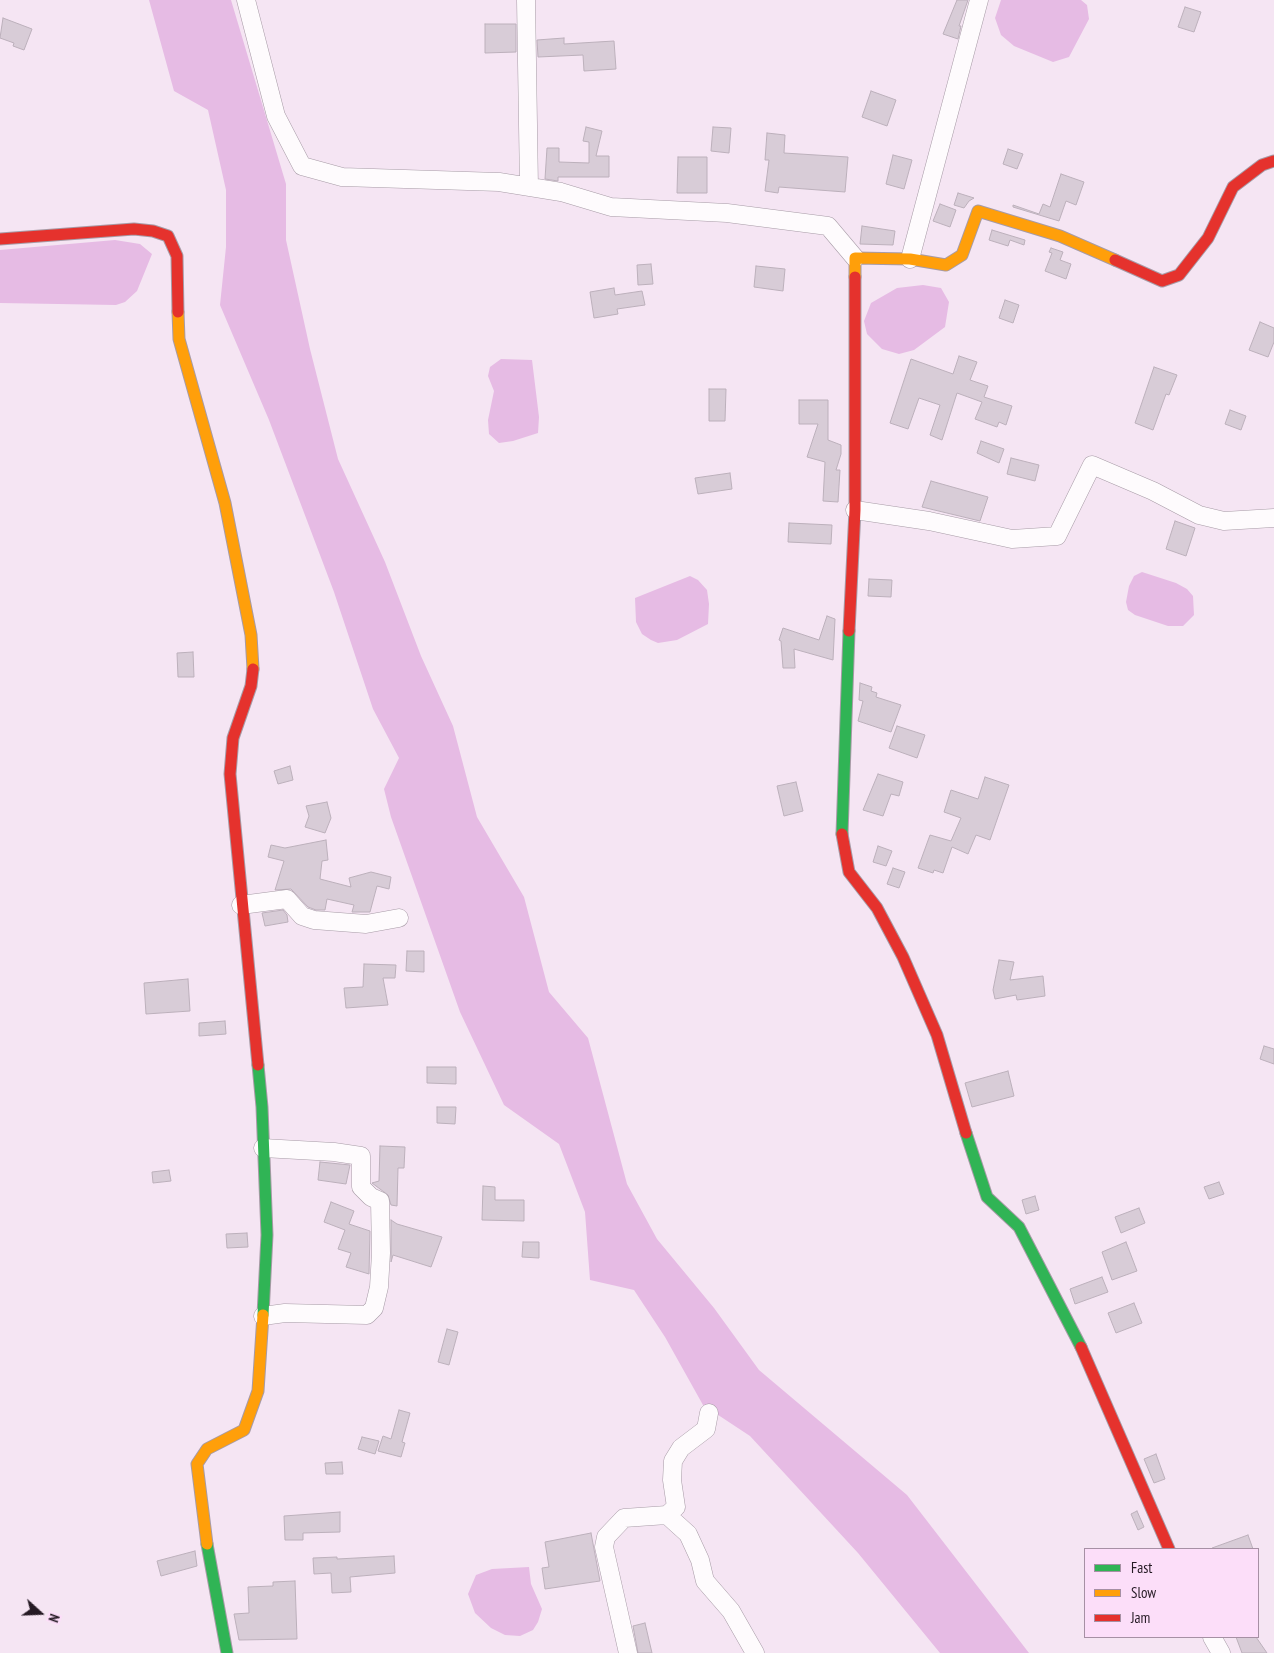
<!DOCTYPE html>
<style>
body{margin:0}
#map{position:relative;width:1274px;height:1653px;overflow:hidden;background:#f5e5f3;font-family:"PT Sans Narrow",sans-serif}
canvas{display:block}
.legend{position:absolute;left:1084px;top:1548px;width:175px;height:90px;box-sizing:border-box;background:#fcdef9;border:1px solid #a690a4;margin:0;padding:6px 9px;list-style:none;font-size:15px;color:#251a24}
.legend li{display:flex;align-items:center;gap:10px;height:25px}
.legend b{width:25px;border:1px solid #a690a4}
.north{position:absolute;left:15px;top:1588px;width:50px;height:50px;-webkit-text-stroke:4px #fcdef9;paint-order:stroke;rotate:110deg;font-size:14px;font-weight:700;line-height:20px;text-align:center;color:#251a24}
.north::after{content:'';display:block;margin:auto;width:18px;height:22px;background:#251a24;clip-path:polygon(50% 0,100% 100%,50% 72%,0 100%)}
</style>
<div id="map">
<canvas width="1274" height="1653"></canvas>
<ul class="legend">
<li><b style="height:6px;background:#30b455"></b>Fast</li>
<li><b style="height:6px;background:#ff9f0a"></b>Slow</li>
<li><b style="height:6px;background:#e5322d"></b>Jam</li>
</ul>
<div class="north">N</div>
</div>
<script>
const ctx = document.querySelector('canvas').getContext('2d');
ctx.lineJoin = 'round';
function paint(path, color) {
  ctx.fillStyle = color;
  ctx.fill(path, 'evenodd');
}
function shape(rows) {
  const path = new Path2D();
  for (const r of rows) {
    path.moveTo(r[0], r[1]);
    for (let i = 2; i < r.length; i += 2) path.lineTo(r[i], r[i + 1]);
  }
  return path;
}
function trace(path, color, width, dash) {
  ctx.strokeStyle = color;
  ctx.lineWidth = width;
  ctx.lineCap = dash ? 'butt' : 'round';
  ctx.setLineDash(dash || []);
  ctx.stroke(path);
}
const water = shape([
 [149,0,231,0,286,184,286,240,310,349,338,459,385,562,421,656,453,726,477,817,524,897,549,992,588,1038,627,1184,657,1239,714,1308,759,1370,907,1495,1029,1653,940,1653,858,1553,750,1436,703,1405,665,1337,634,1290,590,1280,585,1212,559,1144,504,1105,460,1012,391,817,384,789,399,758,373,709,334,592,269,420,220,305,226,247,226,190,208,110,174,91],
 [1001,0,1081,0,1087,5,1089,19,1069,57,1053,62,1014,46,1001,35,995,18],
 [115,240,140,244,152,254,137,291,125,302,116,305,0,303,0,250],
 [923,285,941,288,949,302,945,327,914,350,899,354,882,349,867,334,864,321,871,303,897,288],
 [501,359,532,360,539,417,538,433,513,441,499,443,489,434,488,420,494,391,488,376,490,367],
 [1142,572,1176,583,1187,589,1193,596,1194,615,1183,626,1168,626,1135,615,1128,610,1126,602,1129,586,1134,576],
 [690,576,698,580,707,590,709,604,708,624,677,640,658,643,651,640,642,634,636,622,635,598],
 [529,1567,531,1584,542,1609,538,1622,533,1630,520,1636,505,1635,491,1628,475,1613,468,1594,476,1575,492,1569]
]);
const building = shape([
 [957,0,968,0,959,26,961,26,958,39,943,34,957,0],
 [1185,7,1201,12,1194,32,1178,27,1185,7],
 [3,18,32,29,24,50,13,46,14,43,0,38,3,18],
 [485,24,516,24,516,52,485,53,485,24],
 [564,38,564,44,614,41,616,69,584,71,583,55,538,57,537,40,564,38],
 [871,91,896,100,887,126,862,117,871,91],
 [586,127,602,131,596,156,609,156,609,177,558,177,558,181,545,179,547,148,559,148,559,162,589,163,589,142,583,141,586,127],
 [713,127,731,128,729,153,711,151,713,127],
 [767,133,785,135,784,153,848,157,845,192,779,187,778,193,765,191,769,160,765,160,767,133],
 [1008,149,1023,154,1017,169,1003,164,1008,149],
 [893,155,912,160,904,189,886,184,893,155],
 [678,157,707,157,707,193,677,193,678,157],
 [1061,174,1084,182,1076,205,1066,201,1059,221,1013,207,1013,205,1039,214,1043,204,1050,207,1061,174],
 [958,193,974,198,969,201,964,208,954,205,958,193],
 [940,204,956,210,950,227,933,221,940,204],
 [862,226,895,231,893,245,860,244,862,226],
 [992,230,1025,240,1024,245,1010,240,1008,246,989,240,992,230],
 [1051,248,1063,252,1060,260,1071,264,1066,279,1045,271,1052,253,1049,252,1051,248],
 [651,264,653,284,638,285,637,265,651,264],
 [756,266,785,269,783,291,754,287,756,266],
 [614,288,615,295,642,291,645,305,617,309,618,314,594,318,590,292,614,288],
 [1005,300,1019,305,1013,323,999,318,1005,300],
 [1260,322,1274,328,1274,342,1268,357,1249,350,1260,322],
 [959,356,977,362,970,380,988,386,984,397,1012,406,1006,425,999,422,997,427,975,419,982,402,957,393,942,440,930,435,940,405,919,398,908,429,890,423,911,359,953,374,959,356],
 [1154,367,1177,375,1169,395,1166,394,1153,430,1135,423,1154,367],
 [709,389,726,389,725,421,709,421,709,389],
 [799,400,828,400,828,440,841,445,841,454,836,470,840,470,838,502,823,501,825,462,807,457,818,424,799,424,799,400],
 [1230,410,1246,416,1241,430,1225,424,1230,410],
 [981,441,1004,449,999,463,977,453,981,441],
 [1011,458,1039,465,1035,481,1007,474,1011,458],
 [730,473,732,489,698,494,695,478,730,473],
 [931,481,988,497,980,521,922,507,931,481],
 [1175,521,1195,528,1186,556,1166,549,1175,521],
 [789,523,832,525,831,544,788,542,789,523],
 [869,579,892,580,891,597,868,596,869,579],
 [827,616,835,619,833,660,794,649,795,668,783,668,781,641,779,640,783,628,819,640,827,616],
 [193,652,194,677,178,677,177,653,193,652],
 [860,683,872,687,871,691,877,693,876,697,901,705,891,732,858,721,863,701,859,700,860,683],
 [897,726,925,735,917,758,889,748,897,726],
 [290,766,293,780,278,784,274,771,290,766],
 [878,774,903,782,899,796,891,794,883,816,863,810,878,774],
 [985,777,1009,785,990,840,976,835,968,854,952,847,943,873,934,870,933,873,918,868,930,835,951,841,961,818,944,812,951,790,978,799,985,777],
 [796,782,803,811,784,816,777,786,796,782],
 [327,802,331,818,325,833,305,827,309,816,306,806,327,802],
 [326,840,328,860,322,861,320,879,351,887,349,878,371,872,391,877,389,889,377,886,370,912,352,912,354,905,327,899,325,910,316,910,308,907,291,889,275,890,284,861,268,857,271,845,285,848,326,840],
 [878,846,892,851,886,866,873,862,878,846],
 [893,868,905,872,899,888,887,884,893,868],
 [283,910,287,915,288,922,265,926,262,913,283,910],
 [407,951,424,951,424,972,406,971,407,951],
 [999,960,1014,962,1010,980,1043,976,1045,996,1017,1000,1016,995,995,999,993,990,999,960],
 [364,964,396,965,395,978,383,978,388,1005,346,1008,344,988,363,987,364,964],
 [188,979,190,1011,146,1014,144,983,188,979],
 [225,1021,226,1034,199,1036,199,1023,225,1021],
 [1264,1046,1274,1049,1274,1064,1260,1059,1264,1046],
 [427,1067,456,1067,456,1084,427,1083,427,1067],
 [1008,1071,1014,1096,972,1107,965,1083,1008,1071],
 [437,1107,456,1107,455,1124,437,1123,437,1107],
 [380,1146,405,1147,404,1168,398,1168,397,1206,391,1205,388,1195,372,1183,379,1181,380,1146],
 [320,1162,350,1165,346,1184,318,1180,320,1162],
 [169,1170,171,1181,153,1183,152,1172,169,1170],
 [1219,1182,1224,1194,1209,1199,1204,1187,1219,1182],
 [483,1186,495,1187,495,1200,524,1200,524,1221,482,1220,483,1186],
 [1035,1196,1039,1210,1026,1214,1022,1200,1035,1196],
 [331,1202,354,1211,349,1224,370,1231,369,1274,346,1267,351,1253,338,1249,345,1230,324,1222,331,1202],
 [1139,1208,1145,1223,1121,1233,1115,1217,1139,1208],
 [391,1220,397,1224,442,1237,431,1267,393,1255,391,1262,391,1220],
 [247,1233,248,1247,227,1248,226,1234,247,1233],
 [523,1242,539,1242,539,1258,522,1257,523,1242],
 [1126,1242,1137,1271,1112,1280,1102,1252,1126,1242],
 [1102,1277,1108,1292,1075,1304,1070,1289,1102,1277],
 [1134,1303,1142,1323,1116,1333,1108,1313,1134,1303],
 [447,1329,458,1332,449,1365,438,1362,447,1329],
 [399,1410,410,1413,402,1442,405,1443,401,1457,378,1451,383,1436,391,1439,399,1410],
 [362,1437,379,1441,375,1454,358,1449,362,1437],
 [1156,1454,1165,1479,1154,1483,1144,1459,1156,1454],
 [342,1462,343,1474,326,1474,325,1463,342,1462],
 [1137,1511,1144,1527,1138,1530,1131,1514,1137,1511],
 [340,1512,340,1532,303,1533,303,1540,285,1540,284,1516,340,1512],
 [591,1533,600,1581,545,1589,542,1568,549,1567,545,1542,591,1533],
 [1248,1535,1253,1549,1213,1549,1212,1548,1248,1535],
 [195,1551,197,1566,161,1576,157,1561,195,1551],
 [394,1556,395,1573,350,1577,351,1592,332,1593,331,1573,314,1574,313,1558,337,1557,337,1559,394,1556],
 [295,1581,297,1639,239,1640,234,1614,249,1613,248,1587,273,1586,273,1582,295,1581],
 [645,1623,652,1653,638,1653,633,1626,645,1623],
 [1236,1637,1256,1637,1267,1653,1242,1653,1236,1637]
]);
const street = shape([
 [246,0,276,116,302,166,342,177,499,182,561,192,611,207,727,213,828,226,855,258],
 [526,0,529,187],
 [910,259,979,0],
 [855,510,929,521,1012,539,1057,536,1092,465,1153,491,1199,515,1224,521,1274,518],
 [241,905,287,899,302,916,314,920,366,924,399,918],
 [263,1316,285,1313,367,1315,374,1308,379,1287,381,1253,380,1201,371,1197,361,1187,361,1156,334,1152,263,1148],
 [667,1515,688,1534,700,1560,705,1581,731,1611,755,1653],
 [1212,1637,1221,1653],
 [628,1653,604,1547,606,1537,624,1518,667,1515,676,1507,672,1480,673,1461,681,1448,706,1429,709,1413]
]);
const fast = shape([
 [842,834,849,631],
 [258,1065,262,1107,267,1235,263,1315],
 [966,1133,987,1197,1019,1227,1081,1347],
 [207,1544,227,1653]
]);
const slow = shape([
 [855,277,855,258,910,259,946,265,962,255,978,211,1060,236,1115,260],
 [178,312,179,339,225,503,251,635,253,669],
 [207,1544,197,1464,207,1449,244,1430,258,1391,263,1315]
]);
const jam = shape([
 [0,239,134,229,153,231,168,236,177,256,178,312],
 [1115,260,1162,281,1179,275,1208,238,1233,187,1262,165,1274,161],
 [849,631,855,510,855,277],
 [253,669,251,686,233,738,230,774,258,1065],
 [842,834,849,872,877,908,903,957,937,1035,966,1133],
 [1081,1347,1169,1549]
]);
paint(water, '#e6bbe4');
paint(building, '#d8ccd7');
trace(building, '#bcb0bb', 1);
trace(street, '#a79ba6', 19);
trace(fast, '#a79ba6', 13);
trace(slow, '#a79ba6', 13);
trace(jam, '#a79ba6', 13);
trace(street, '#fefbfd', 18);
trace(fast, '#30b455', 11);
trace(slow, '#ff9f0a', 11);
trace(jam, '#e5322d', 11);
</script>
